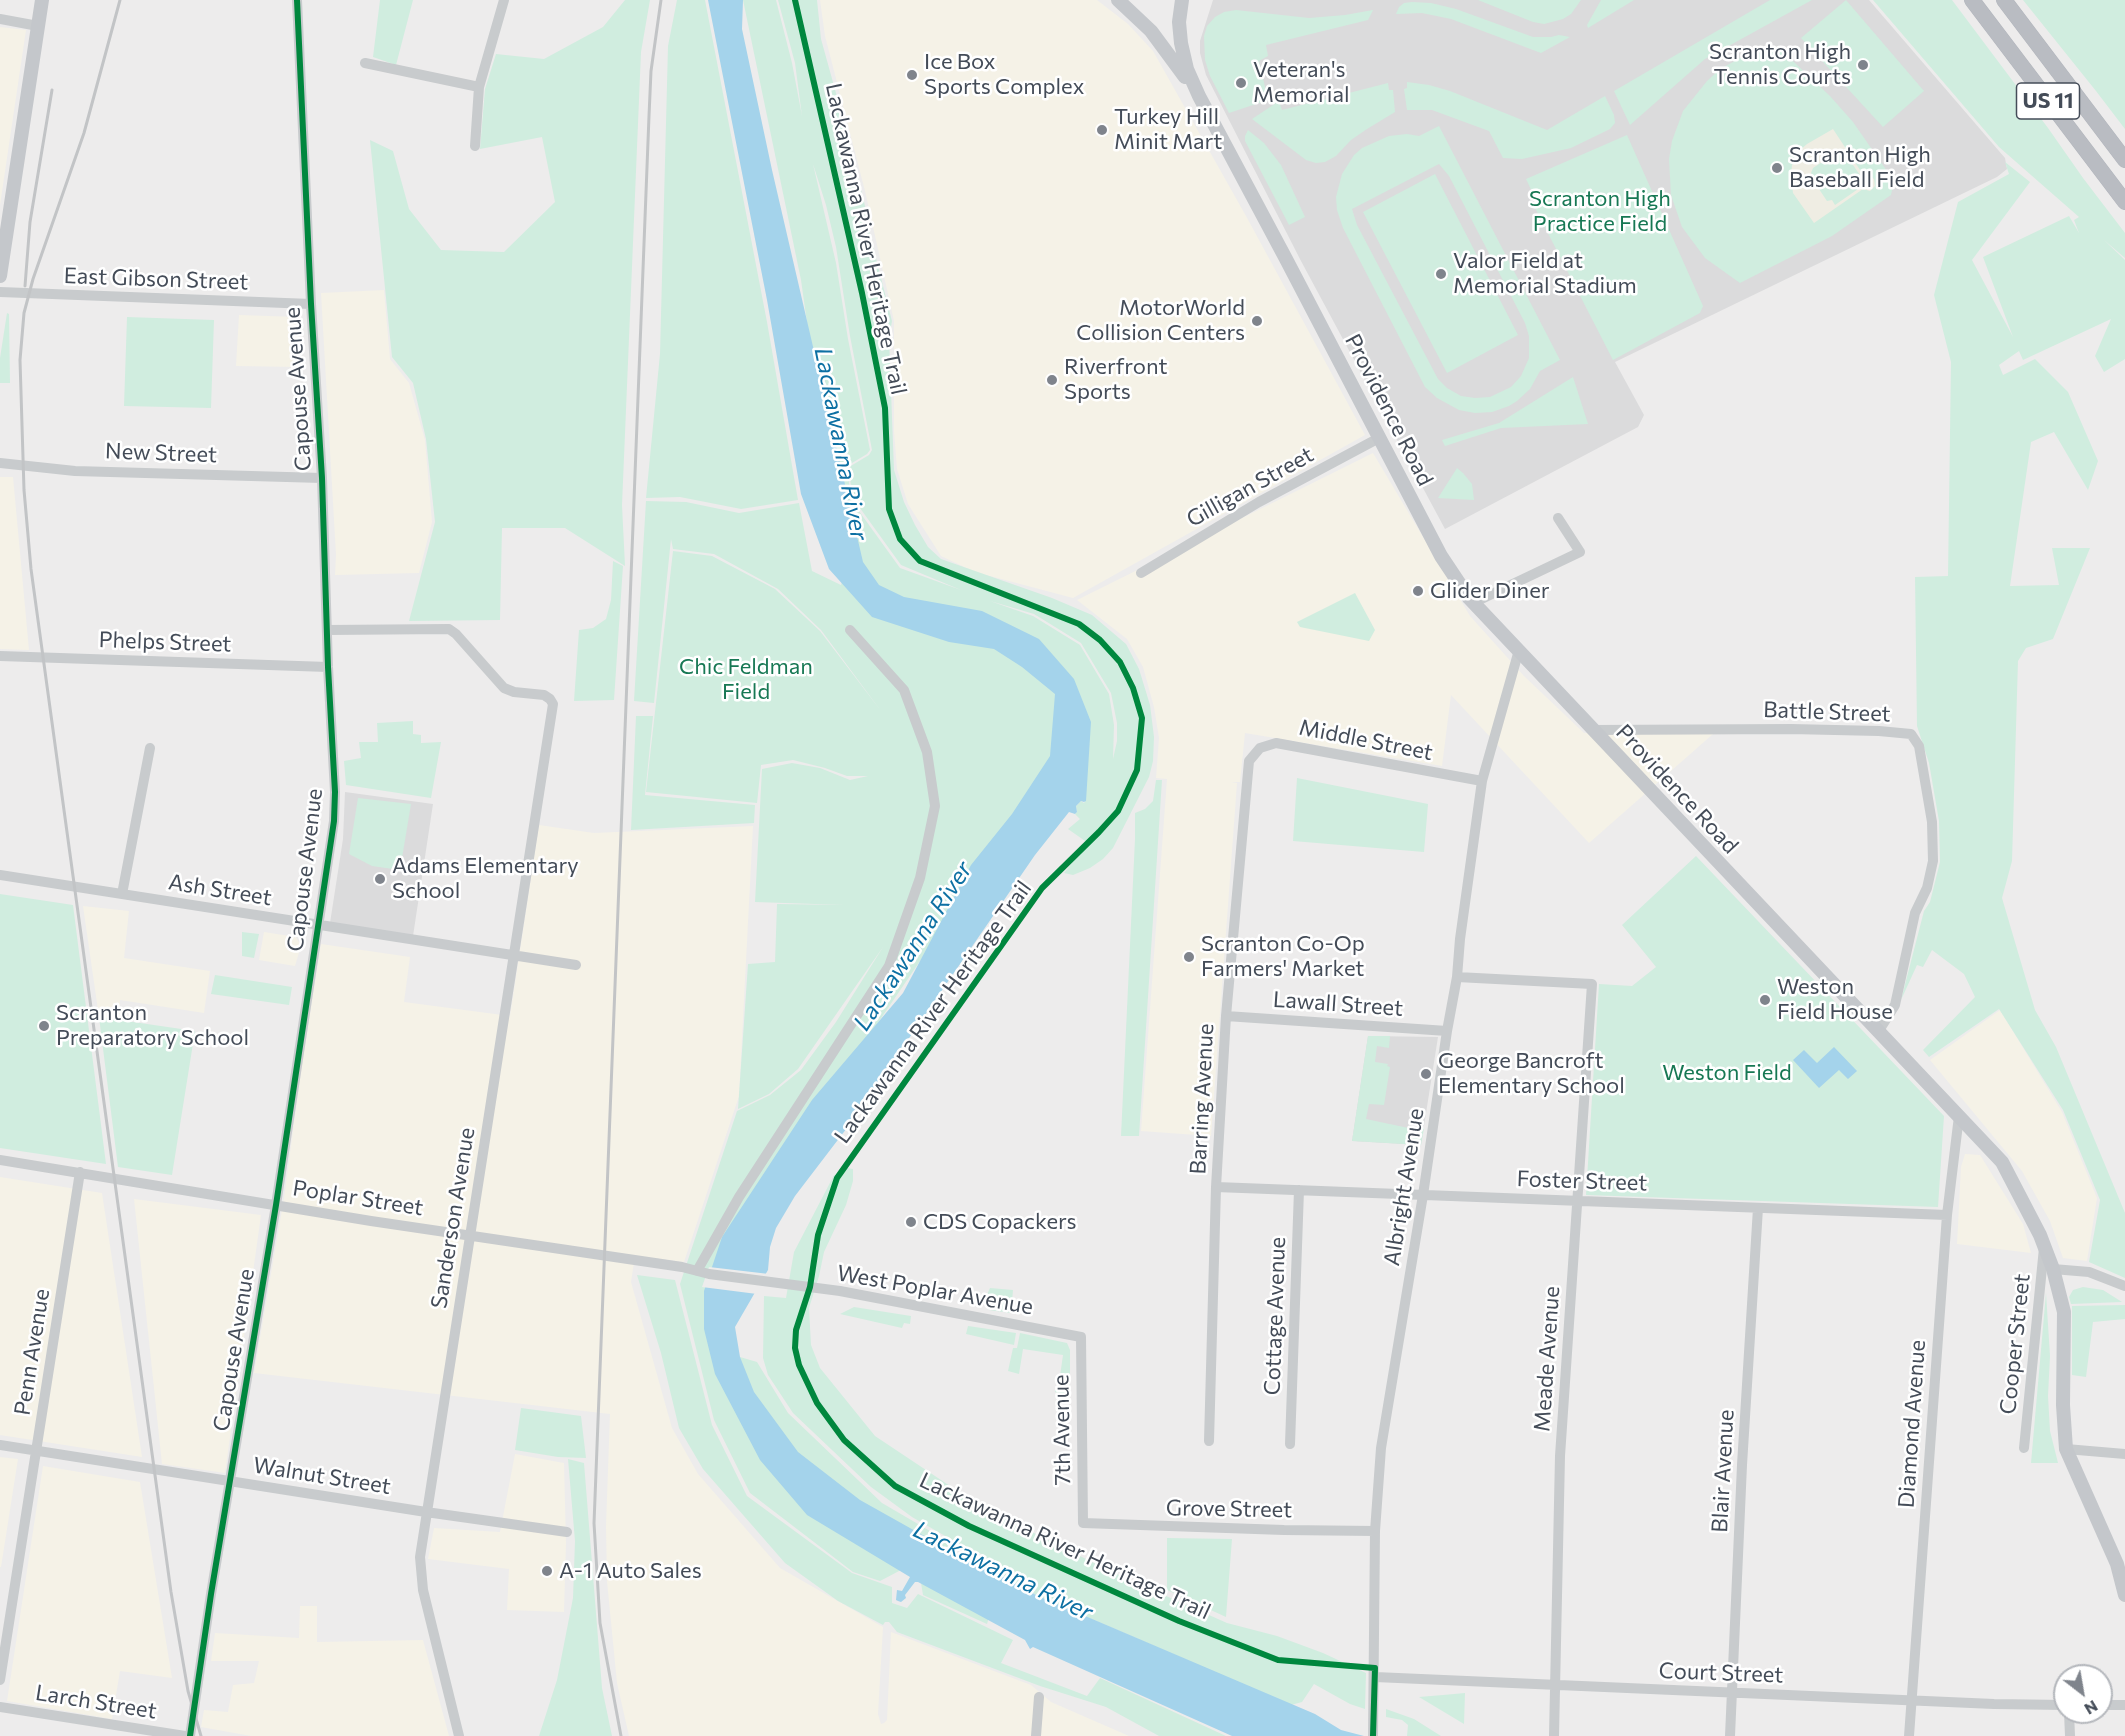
<!DOCTYPE html>
<style>
body{margin:0}
#map{position:relative;width:2125px;height:1736px;overflow:hidden;background:#edecec;font-family:Commissioner,sans-serif}
canvas{display:block}
.north{position:absolute;left:2053px;top:1664px;width:60px;height:60px;box-sizing:border-box;background:#fff;border:2px solid #b4b7bc;border-radius:50%;rotate:149deg;font-size:16px;font-weight:700;line-height:24px;text-align:center;color:#444c58}
.north::after{content:'';display:block;margin:auto;width:21px;height:27px;background:#7f848c;clip-path:polygon(50% 0,100% 100%,50% 72%,0 100%)}
</style>
<div id="map">
<canvas width="2125" height="1736"></canvas>
<div class="north">N</div>
</div>
<script>
const ctx = document.querySelector('canvas').getContext('2d');
ctx.lineJoin = 'round';
function paint(path, color) {
  ctx.fillStyle = color;
  ctx.fill(path, 'evenodd');
}
function shape(rows) {
  const path = new Path2D();
  for (const r of rows) {
    path.moveTo(r[0], r[1]);
    for (let i = 2; i < r.length; i += 2) path.lineTo(r[i], r[i + 1]);
  }
  return path;
}
function trace(path, color, width, dash) {
  ctx.strokeStyle = color;
  ctx.lineWidth = width;
  ctx.lineCap = dash ? 'butt' : 'round';
  ctx.setLineDash(dash || []);
  ctx.stroke(path);
}
function drawText(font, color, halo, rows, align = 'center') {
  ctx.font = font + ' Commissioner,sans-serif';
  ctx.lineWidth = 5;
  ctx.setLineDash([]);
  ctx.textBaseline = 'middle';
  ctx.strokeStyle = halo;
  ctx.fillStyle = color;
  for (const [text, x, y, turn = 0] of rows) {
    ctx.save();
    ctx.translate(x, y);
    ctx.rotate((+turn || 0) * Math.PI / 180);
    ctx.textAlign = isNaN(turn) ? turn : align;
    if (halo) ctx.strokeText(text, 0, 0);
    ctx.fillText(text, 0, 0);
    ctx.restore();
  }
}
const commercial = shape([
 [820,0,1097,0,1128,24,1153,51,1246,216,1365,435,1073,598,975,572,941,556,908,504,897,469,894,431,894,321,865,191,825,36],
 [0,27,26,30,0,205],
 [384,290,390,359,409,383,425,440,432,522,419,573,335,575,336,555,321,293],
 [239,315,298,317,299,367,236,366],
 [1373,453,1470,616,1524,676,1584,733,1713,734,1589,843,1451,695,1442,766,1245,733,1240,782,1231,782,1237,783,1211,1136,1141,1131,1167,779,1156,778,1159,738,1154,707,1143,667,1127,639,1077,600],
 [0,477,13,477,29,650,0,649],
 [539,825,594,833,753,826,739,1096,684,1262,635,1256,631,1282,672,1428,698,1474,780,1568,883,1627,878,1714,881,1724,884,1723,887,1720,891,1632,1031,1685,1051,1702,1129,1736,629,1736,617,1683,607,1581,606,1526,610,1414,254,1373,284,1198,301,1071,321,944,410,957,404,1002,510,1016],
 [83,906,129,911,124,958,210,971,204,1013,120,1000,120,1020,99,1017],
 [264,932,296,937,301,946,295,966,259,960],
 [2000,1010,2062,1112,2097,1198,2087,1261,2063,1258,2050,1221,2022,1171,1930,1060],
 [1965,1154,1980,1155,2023,1224,2031,1253,1957,1244,1961,1167],
 [0,1177,102,1193,142,1457,0,1435],
 [134,1199,261,1215,225,1473,162,1464],
 [515,1454,564,1463,566,1543,564,1612,507,1610,509,1569,428,1559,434,1528,500,1532],
 [0,1457,18,1459,1,1567,0,1567],
 [43,1466,140,1482,172,1678,120,1671,112,1719,7,1701],
 [300,1606,317,1606,317,1642,423,1640,449,1736,251,1736,201,1727,204,1710,228,1712,233,1685,254,1683,259,1661,211,1661,215,1633,299,1638]
]);
const education = shape([
 [1213,0,1869,0,2005,158,2007,169,1997,177,1615,362,1644,415,1638,427,1445,529,1301,261,1206,75,1200,53,1200,41],
 [345,792,433,804,413,936,330,923,343,839],
 [1368,1036,1438,1037,1421,1145,1352,1141]
]);
const green = shape([
 [380,0,413,0,396,65,373,57],
 [625,0,650,0,641,52,622,505,625,566,565,528,502,528,500,620,409,621,435,522,426,439,413,383,392,357,370,140,393,151,409,209,441,250,504,252,555,202,542,137,480,149,485,89,496,54,544,59,603,27],
 [677,0,705,0,767,322,798,500,741,509,680,497,646,498,660,354,668,46],
 [743,0,776,0,792,63,802,116,795,63,778,0,817,0,821,39,849,140,865,206,870,235,892,321,889,338,894,470,904,502,915,525,928,547,941,559,1052,598,1092,615,1126,644,1139,669,1150,705,1154,737,1153,761,1149,777,1113,848,1103,859,1090,868,1073,875,1064,873,1088,843,1068,829,1080,819,1075,814,1077,812,1076,806,1081,801,1084,803,1086,800,1084,785,933,942,798,1140,723,1352,757,1362,788,1413,882,1503,954,1545,943,1548,880,1581,853,1572,750,1493,714,1420,680,1284,737,1111,770,1095,801,1070,836,1022,883,947,798,1069,769,1094,738,1109,748,964,775,962,777,904,845,905,755,902,762,769,792,763,820,768,850,780,868,776,847,776,825,768,793,760,761,765,757,803,646,792,673,551,712,556,775,589,820,631,881,711,821,630,778,589,714,554,673,549,671,539,654,703,634,701,646,501,686,502,739,513,799,503,812,571,841,585,843,578,801,280],
 [813,164,826,205,836,247,850,336,872,450,869,455,849,467,852,497,901,565,961,590,900,568,851,500,847,466,867,454,870,450,848,339,836,263],
 [990,601,1034,614,1081,643,1111,693,1117,723,1117,741,1113,759,1114,725,1109,694,1080,645,1033,616],
 [1478,0,1581,0,1571,14,1563,19,1544,24,1533,22],
 [1601,0,1634,0,1588,28,1587,25],
 [1770,0,1812,0,1705,59,1630,125,1614,91],
 [1846,0,1924,91,1883,127,1801,38],
 [1873,0,1952,0,2048,128,2083,178,2125,233,2125,258,2104,240,2125,260,2125,359,2104,372,2095,356,2111,319,2023,360,2019,351,1999,365,2003,375,2035,359,2068,392,2098,461,2088,490,2054,432,2031,442,2010,586,2059,585,2052,548,2090,548,2053,639,2026,648,2018,661,2012,861,2002,898,2035,1010,2056,1047,2125,1213,2125,1278,2089,1262,2100,1200,2063,1110,1999,1009,1929,1057,1923,1050,1975,997,1964,974,1932,950,1923,967,1917,965,1901,1000,1924,911,1930,902,1940,862,1939,821,1929,763,1917,726,1915,577,1948,576,1951,362,1934,295,1958,202,2009,174,2005,162,2030,182,1972,260,2013,337,1983,257,2069,216,2079,233,2074,220,2079,217,1999,147],
 [2023,0,2125,0,2125,129,2096,91],
 [1412,2,1431,3,1456,9,1533,37,1551,37,1559,35,1570,37,1541,53,1451,19,1422,13,1396,14,1399,7,1404,3],
 [1236,10,1309,18,1345,15,1373,10,1368,20,1266,45,1268,56,1259,61,1268,100,1229,113,1210,76,1205,60,1204,36,1207,26,1215,17,1224,12],
 [1778,47,1830,96,1853,122,1894,181,1891,195,1832,236,1740,283,1705,258,1682,227,1671,195,1669,159,1672,141,1683,111,1707,81,1720,69,1748,54],
 [1407,82,1429,85,1450,91,1547,130,1605,96,1614,115,1615,123,1610,129,1571,148,1522,159,1503,158,1489,131,1432,110,1407,110,1404,89,1407,88],
 [1388,83,1389,90,1393,90,1395,112,1367,129,1351,140,1336,156,1325,162,1316,163,1306,160,1252,119,1279,101,1282,110],
 [1439,126,1560,360,1540,371,1530,389,1517,401,1509,406,1492,412,1475,413,1459,410,1437,398,1425,387,1343,228,1337,210,1336,197,1342,174,1354,155,1362,148,1389,136,1407,134,1419,136],
 [1439,164,1449,176,1525,323,1529,336,1529,358,1521,376,1511,387,1490,397,1475,398,1461,396,1447,388,1438,379,1357,225,1352,209],
 [1248,130,1264,143,1281,165,1305,217,1289,225,1245,141,1245,136],
 [1627,135,1703,306,1700,313,1613,360,1533,204,1537,202,1526,179],
 [1435,174,1518,335,1447,373,1363,212],
 [7,313,9,314,10,383,0,383,0,358],
 [127,317,214,320,211,408,124,406],
 [1573,377,1588,424,1501,428,1445,446,1442,440,1499,423],
 [1457,468,1463,473,1472,484,1474,500,1438,498],
 [613,561,623,566,614,700,574,701,579,630,593,628,606,619,611,600],
 [1355,593,1375,630,1369,641,1300,627,1297,622],
 [636,716,653,716,645,795,755,805,754,823,631,830],
 [413,721,413,734,421,735,421,743,441,742,431,798,346,785,344,761,361,758,359,742,378,742,377,723],
 [1297,778,1428,804,1424,852,1293,841],
 [1156,780,1162,780,1139,1136,1121,1136,1135,839,1135,813,1145,809,1153,801],
 [358,798,411,804,400,870,372,866,349,854],
 [1696,856,1944,1116,1938,1207,1586,1195,1599,984,1632,986,1656,967,1622,925],
 [0,894,73,905,106,1164,0,1148],
 [242,932,259,934,254,958,242,956],
 [215,975,292,987,289,1005,211,994],
 [99,1017,195,1031,172,1175,118,1167],
 [1368,1036,1390,1036,1389,1048,1377,1046,1375,1062,1388,1064,1387,1066,1390,1067,1384,1105,1369,1104,1366,1119,1413,1129,1416,1127,1424,1128,1421,1145,1352,1141],
 [847,1168,853,1169,853,1181,846,1205,824,1252,819,1276,809,1308,811,1345,820,1368,875,1436,980,1506,1112,1572,1227,1623,1277,1636,1323,1653,1366,1673,1365,1709,1350,1704,1314,1684,1302,1702,1291,1705,1036,1595,992,1570,986,1556,961,1545,912,1517,871,1487,793,1413,768,1375,763,1358,764,1296,786,1298,794,1252,834,1175,839,1177],
 [637,1275,675,1280,712,1425,747,1496,852,1573,892,1587,892,1603,907,1608,918,1594,1013,1640,1001,1663,1087,1696,1100,1678,1226,1736,1159,1736,1106,1707,1040,1686,897,1632,889,1622,885,1622,883,1625,838,1601,785,1563,703,1469,679,1428,661,1353],
 [2083,1287,2103,1290,2122,1302,2071,1304,2069,1297,2073,1290],
 [990,1288,1013,1290,1011,1313,989,1310,986,1305,986,1297],
 [2046,1293,2050,1356,2048,1396,2050,1431,2058,1463,2031,1463],
 [2125,1305,2125,1319,2093,1322,2086,1377,2072,1375,2072,1306],
 [854,1307,911,1316,910,1324,904,1323,902,1328,840,1314],
 [968,1326,1016,1333,1014,1345,966,1334],
 [1020,1333,1067,1343,1070,1350,1070,1395,1055,1392,1055,1390,1058,1390,1063,1355,1023,1349,1019,1374,1008,1371,1013,1348,1017,1348],
 [521,1408,581,1416,586,1458,558,1457,515,1450],
 [568,1459,584,1463,602,1688,612,1736,539,1736,557,1680,573,1598,575,1541],
 [1167,1538,1232,1539,1226,1617,1167,1590],
 [921,1583,990,1614,987,1624,923,1595],
 [1465,1693,1464,1724,1419,1697,1443,1695],
 [1386,1709,1414,1719,1441,1736,1407,1736,1408,1725,1402,1720,1386,1717]
]);
const sand = shape([
 [1833,129,1864,176,1870,176,1874,179,1875,186,1870,191,1863,189,1814,223,1793,193,1791,175,1792,165,1800,150,1807,144],
 [1844,152,1862,178,1861,187,1835,205,1832,200,1827,201,1813,180,1811,173,1813,168,1836,153,1839,155]
]);
const water = shape([
 [708,0,743,0,742,29,772,170,863,562,879,585,904,597,982,611,1039,639,1074,679,1091,722,1086,801,1084,802,1081,801,1076,806,1077,812,1075,814,1069,812,1035,855,850,1124,795,1196,776,1228,770,1247,768,1270,735,1327,740,1357,754,1392,798,1452,860,1500,951,1551,974,1561,977,1558,978,1563,1036,1595,1315,1714,1341,1730,1364,1736,1232,1736,1033,1647,1030,1649,1025,1640,918,1582,915,1582,905,1595,906,1598,901,1602,898,1601,896,1600,897,1590,902,1591,910,1577,807,1515,760,1460,715,1374,704,1329,704,1291,722,1237,812,1100,903,993,971,865,1012,814,1050,756,1055,694,1022,667,994,649,949,642,872,617,829,569,801,494,767,300],
 [1834,1047,1857,1071,1848,1079,1839,1070,1819,1088,1793,1060,1804,1050,1817,1063]
]);
const pier = shape([
 [709,1267,769,1274,757,1294,702,1287]
]);
const minor = shape([
 [0,19,38,26],
 [365,63,479,87],
 [475,146,479,87,504,0],
 [0,292,311,304],
 [0,463,75,471,322,478],
 [1141,573,1259,502,1379,438],
 [1473,603,1580,552,1558,518],
 [327,630,449,629,456,634,504,688,514,692,544,695,550,699,553,704,420,1557,423,1590,459,1736],
 [0,656,328,667],
 [1592,730,1791,729,1879,731,1911,734,1919,746,1932,822,1933,861,1927,888,1915,913,1895,1005,1878,1032],
 [0,875,576,965],
 [122,894,150,748],
 [1457,977,1592,984,1560,1456,1554,1736],
 [1226,1016,1447,1031],
 [0,1160,371,1221,682,1267,709,1274,840,1291,1081,1337,1083,1523,1284,1530,1375,1531],
 [1216,1187,1947,1215],
 [2053,1269,2089,1272,2125,1286],
 [697,1271,739,1197,889,966,920,878,935,806,927,752,904,690,850,630],
 [1209,1441,1216,1187,1226,1016,1249,761,1260,748,1276,743,1482,781],
 [1290,1444,1299,1190],
 [0,1445,426,1512,567,1532],
 [2024,1448,2044,1248],
 [2066,1449,2125,1454],
 [1375,1677,1994,1704,2065,1705],
 [0,1680,80,1172],
 [2101,1705,2125,1705],
 [0,1707,185,1736],
 [2069,1712,2070,1736],
 [190,1736,211,1594,276,1205,334,821,335,792,328,667,322,478,311,304,297,0],
 [1036,1736,1039,1697],
 [1373,1736,1375,1531,1381,1448,1423,1195,1447,1031,1457,977,1460,939,1482,781,1519,650],
 [1730,1736,1742,1465,1758,1208],
 [1909,1736,1947,1215,1959,1116]
]);
const major = shape([
 [1118,0,1151,31,1185,77],
 [1182,0,1179,22,1181,43,1187,69,1199,96,1286,259,1441,556,1469,598,2002,1162,2040,1235,2053,1269,2064,1312,2063,1405,2066,1449,2117,1564,2125,1595],
 [0,276,42,0]
]);
const highway = shape([
 [1972,0,2125,202],
 [2004,0,2125,160]
]);
const rail = shape([
 [120,0,84,133,33,279,24,313,20,360,24,490,31,569,171,1592,188,1691,201,1736],
 [25,286,30,222,52,90],
 [621,1736,600,1623,594,1523,649,116,651,71,661,0]
]);
const cycleway = shape([
 [795,0,862,293,885,408,889,509,900,539,920,561,1079,624,1100,640,1120,662,1133,688,1142,718,1137,770,1118,811,1099,832,1042,888,837,1178,818,1235,810,1287,796,1330,795,1348,799,1365,817,1403,844,1440,895,1486,969,1526,1179,1621,1278,1660,1375,1668,1373,1736],
 [190,1736,211,1594,276,1205,334,821,335,792,328,667,322,478,311,304,297,0]
]);
const markers = [
 [1863,65,6,"#7f848c"],
 [912,75,6,"#7f848c"],
 [1241,83,6,"#7f848c"],
 [1102,130,6,"#7f848c"],
 [1777,168,6,"#7f848c"],
 [1441,274,6,"#7f848c"],
 [1257,321,6,"#7f848c"],
 [1052,380,6,"#7f848c"],
 [1418,591,6,"#7f848c"],
 [380,879,6,"#7f848c"],
 [1189,957,6,"#7f848c"],
 [1765,1000,6,"#7f848c"],
 [44,1026,6,"#7f848c"],
 [1426,1074,6,"#7f848c"],
 [911,1222,6,"#7f848c"],
 [547,1571,6,"#7f848c"]
];
const shields = [
 [2048,101,63]
];
const shieldNames = [
 ["US 11",2048,101]
];
const poiNames = [
 ["Scranton High",1851,52,"right"],
 ["Tennis Courts",1851,77,"right"],
 ["Ice Box",924,62],
 ["Sports Complex",924,87],
 ["Veteran's",1253,70],
 ["Memorial",1253,95],
 ["Turkey Hill",1114,117],
 ["Minit Mart",1114,142],
 ["Scranton High",1789,155],
 ["Baseball Field",1789,180],
 ["Valor Field at",1453,261],
 ["Memorial Stadium",1453,286],
 ["MotorWorld",1245,308,"right"],
 ["Collision Centers",1245,333,"right"],
 ["Riverfront",1064,367],
 ["Sports",1064,392],
 ["Glider Diner",1430,591],
 ["Adams Elementary",392,866],
 ["School",392,891],
 ["Scranton Co-Op",1201,944],
 ["Farmers' Market",1201,969],
 ["Weston",1777,987],
 ["Field House",1777,1012],
 ["Scranton",56,1013],
 ["Preparatory School",56,1038],
 ["George Bancroft",1438,1061],
 ["Elementary School",1438,1086],
 ["CDS Copackers",923,1222],
 ["A-1 Auto Sales",559,1571]
];
const parkNames = [
 ["Scranton High",1600,199],
 ["Practice Field",1600,224],
 ["Chic Feldman",746,667],
 ["Field",746,692],
 ["Weston Field",1727,1073]
];
const streetNames = [
 ["Lackawanna River Heritage Trail",866,239,78],
 ["East Gibson Street",156,279,2],
 ["Capouse Avenue",298,389,-94],
 ["Providence Road",1389,410,63],
 ["New Street",161,453,2],
 ["Gilligan Street",1250,487,-29],
 ["Phelps Street",165,642,2],
 ["Battle Street",1827,712,2],
 ["Middle Street",1366,740,11],
 ["Providence Road",1677,789,47],
 ["Capouse Avenue",305,870,-83],
 ["Ash Street",220,890,9],
 ["Lawall Street",1338,1004,4],
 ["Lackawanna River Heritage Trail",933,1012,-54],
 ["Barring Avenue",1202,1099,-87],
 ["Foster Street",1582,1181,2],
 ["Albright Avenue",1404,1187,-81],
 ["Poplar Street",358,1198,9],
 ["Sanderson Avenue",453,1218,-81],
 ["West Poplar Avenue",935,1290,10],
 ["Cottage Avenue",1275,1316,-88],
 ["Cooper Street",2015,1344,-84],
 ["Capouse Avenue",234,1350,-81],
 ["Penn Avenue",32,1352,-81],
 ["Meade Avenue",1547,1359,-86],
 ["Diamond Avenue",1912,1424,-86],
 ["7th Avenue",1062,1430,-91],
 ["Blair Avenue",1723,1471,-87],
 ["Walnut Street",322,1476,9],
 ["Grove Street",1229,1509,1],
 ["Lackawanna River Heritage Trail",1065,1546,25],
 ["Court Street",1721,1673,2],
 ["Larch Street",96,1702,9]
];
const waterNames = [
 ["Lackawanna River",841,444,79],
 ["Lackawanna River",913,946,-57],
 ["Lackawanna River",1003,1571,26]
];
paint(commercial, '#f5f2e7');
paint(education, '#dbdbdc');
paint(green, '#d0eddf');
paint(sand, '#efede3');
paint(water, '#a4d3eb');
paint(pier, '#edecec');
trace(highway, '#b2b5bc', 16);
trace(minor, '#c8cbcd', 10);
trace(major, '#c4c7cb', 14);
trace(highway, '#b9bcc2', 15);
trace(rail, '#c2c4c6', 3);
trace(cycleway, '#00873e', 6);
for (const [x, y, r, color] of markers) {
  const dot = new Path2D();
  dot.arc(x, y, r, 0, 2 * Math.PI);
  ctx.fillStyle = color;
  ctx.fill(dot);
  trace(dot, '#fff', 2);
}
for (const [x, y, w] of shields) {
  const box = new Path2D();
  box.roundRect(x - w / 2, y - 18, w, 36, 4.5);
  ctx.fillStyle = '#fff';
  ctx.fill(box);
  trace(box, '#444c58', 1.5);
}
drawText('bold 21px', '#444c58', null, shieldNames);
drawText('22px', '#444c58', '#fff', poiNames, 'left');
drawText('22px', '#177854', '#fff', parkNames);
drawText('22px', '#444c58', '#fff', streetNames);
drawText('italic 24px', '#0d70a3', '#fff', waterNames);
</script>
